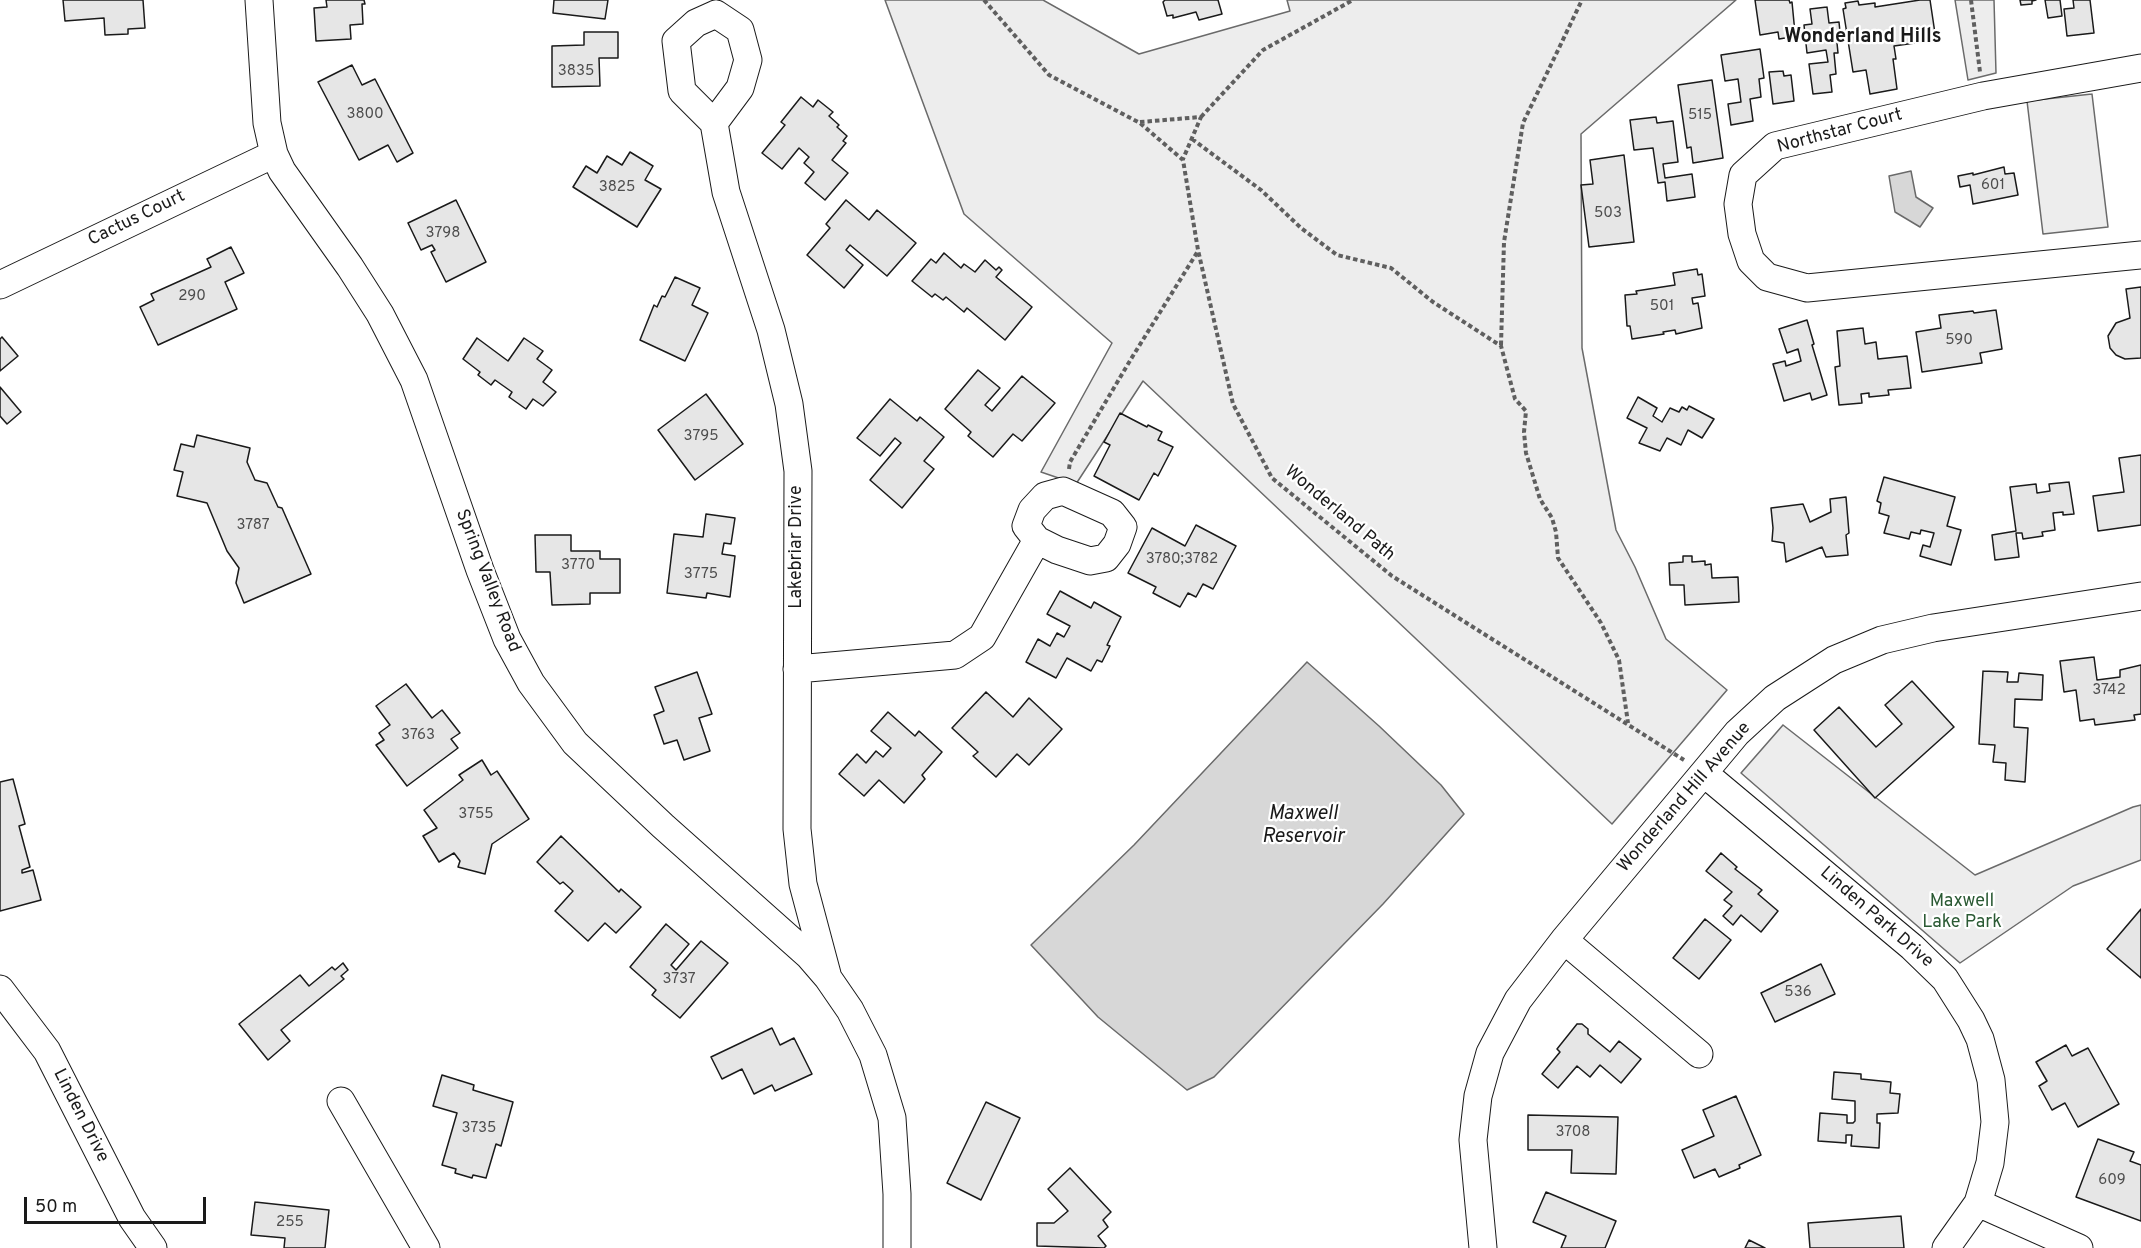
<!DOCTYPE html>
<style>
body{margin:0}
#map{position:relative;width:2141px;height:1248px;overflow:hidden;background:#fff;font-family:Overpass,sans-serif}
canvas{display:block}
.scale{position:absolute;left:24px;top:1197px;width:182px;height:27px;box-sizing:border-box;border:3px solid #1a1a1a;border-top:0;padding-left:8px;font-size:18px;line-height:21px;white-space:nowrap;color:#1a1a1a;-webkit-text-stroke:4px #fff;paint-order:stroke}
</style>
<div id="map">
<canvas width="2141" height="1248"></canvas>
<div class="scale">50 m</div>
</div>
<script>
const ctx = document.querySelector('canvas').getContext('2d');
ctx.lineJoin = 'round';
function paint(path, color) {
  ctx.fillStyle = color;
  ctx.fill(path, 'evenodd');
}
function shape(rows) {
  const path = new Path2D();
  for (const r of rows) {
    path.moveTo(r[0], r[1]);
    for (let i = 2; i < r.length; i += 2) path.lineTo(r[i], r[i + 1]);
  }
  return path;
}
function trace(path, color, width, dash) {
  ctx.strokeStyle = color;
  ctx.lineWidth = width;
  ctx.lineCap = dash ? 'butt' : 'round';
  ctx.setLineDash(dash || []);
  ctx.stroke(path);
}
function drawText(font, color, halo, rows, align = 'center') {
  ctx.font = font + ' Overpass,sans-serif';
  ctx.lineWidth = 4.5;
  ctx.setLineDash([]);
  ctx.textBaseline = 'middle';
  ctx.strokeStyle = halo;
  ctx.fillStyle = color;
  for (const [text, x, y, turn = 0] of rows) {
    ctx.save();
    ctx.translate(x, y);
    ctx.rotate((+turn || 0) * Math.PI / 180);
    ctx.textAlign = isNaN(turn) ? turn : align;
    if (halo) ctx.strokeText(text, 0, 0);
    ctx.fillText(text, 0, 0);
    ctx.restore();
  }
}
const green = shape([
 [885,0,1043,0,1139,54,1290,11,1287,0,1736,0,1581,134,1582,348,1616,530,1635,567,1666,639,1727,690,1612,824,1143,381,1076,484,1041,472,1112,343,964,214,885,0],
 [1955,0,1994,0,1996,73,1968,80,1955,0],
 [2092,94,2108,227,2043,234,2027,101,2092,94],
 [1783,725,1975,875,2133,807,2141,805,2141,860,2073,886,1960,963,1741,773,1783,725]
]);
const water = shape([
 [1911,171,1916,197,1933,208,1920,227,1895,212,1889,176,1911,171],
 [1307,662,1379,726,1441,785,1464,814,1383,904,1214,1077,1187,1090,1098,1017,1031,945,1134,845,1307,662]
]);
const building = shape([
 [63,0,143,0,145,28,128,29,128,34,105,35,104,18,65,21,63,0],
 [326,0,364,0,365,4,362,4,363,24,350,25,351,39,316,41,314,8,327,7,326,0],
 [554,0,608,0,605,19,553,13,554,0],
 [1165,0,1218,0,1222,14,1199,20,1196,12,1173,18,1173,15,1167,16,1163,2,1165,0],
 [1755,0,1789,0,1790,3,1792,2,1795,33,1790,33,1791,37,1779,39,1778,32,1760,35,1755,0],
 [1920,0,1930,0,1936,40,1894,46,1896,59,1893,59,1897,89,1870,94,1866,70,1853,72,1843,9,1846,8,1845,3,1858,1,1859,5,1875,3,1875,7,1920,0],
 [2020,0,2036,0,2032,1,2032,4,2021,5,2020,0],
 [2045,0,2060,0,2062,16,2048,18,2045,0],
 [2073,0,2090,0,2094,33,2067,36,2064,9,2074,8,2073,0],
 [1827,7,1829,23,1839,22,1841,42,1837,43,1838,53,1834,53,1836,74,1830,75,1832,92,1813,94,1809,64,1828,62,1826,50,1807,53,1804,25,1812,24,1810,9,1827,7],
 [584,32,618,32,618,58,599,58,600,86,552,87,552,46,584,45,584,32],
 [1760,49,1764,78,1759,79,1761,97,1750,99,1753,121,1731,125,1728,104,1741,102,1738,79,1725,81,1721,55,1760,49],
 [352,65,362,85,375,79,413,153,397,162,388,145,359,160,318,82,352,65],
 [1783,71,1784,76,1791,75,1794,101,1773,104,1769,72,1783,71],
 [1712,80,1723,158,1693,163,1691,147,1687,148,1678,85,1712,80],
 [801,97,813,107,818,100,833,112,829,116,839,125,837,127,847,136,843,141,846,143,832,160,848,173,825,200,805,183,814,172,804,163,809,157,799,148,782,169,762,153,785,125,781,122,801,97],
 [1656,117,1657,123,1673,121,1678,162,1663,164,1665,178,1692,174,1695,197,1667,201,1665,182,1658,183,1653,148,1634,150,1630,120,1656,117],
 [630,152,653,166,645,180,661,189,637,227,573,187,586,166,597,173,607,156,622,165,630,152],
 [1624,155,1634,242,1589,247,1581,185,1593,184,1590,160,1624,155],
 [2004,167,2005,174,2014,173,2018,195,1973,204,1970,185,1960,187,1958,176,1973,173,1973,175,2004,167],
 [456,200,486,262,446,282,431,252,435,250,432,245,421,250,408,223,456,200],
 [846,200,869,220,877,210,916,243,887,276,850,245,846,250,863,265,844,288,807,255,830,228,826,224,846,200],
 [231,247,244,273,225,282,237,309,158,345,140,307,154,300,151,294,211,267,207,259,231,247],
 [944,253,961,268,964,264,975,272,985,260,996,270,999,267,1002,270,996,277,1032,307,1005,340,967,308,964,312,946,297,943,300,935,294,932,297,912,281,931,259,936,263,944,253],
 [1697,269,1698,275,1702,274,1705,296,1692,298,1693,304,1698,303,1702,328,1676,334,1675,330,1663,332,1664,334,1632,339,1630,326,1627,326,1625,295,1637,294,1636,291,1675,285,1673,273,1697,269],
 [675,277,700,288,692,305,708,313,685,361,640,340,654,305,657,307,662,296,665,297,675,277],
 [2141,287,2141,358,2125,359,2116,355,2110,348,2108,336,2116,323,2130,318,2126,289,2141,287],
 [1996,310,2002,349,1980,353,1982,363,1922,372,1916,332,1941,328,1939,315,1973,311,1974,313,1996,310],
 [1807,320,1814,344,1812,345,1827,395,1812,400,1810,393,1784,401,1773,364,1785,361,1786,366,1801,361,1798,349,1787,353,1779,329,1807,320],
 [1863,328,1865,344,1876,342,1878,359,1907,356,1911,388,1888,390,1889,395,1869,397,1869,393,1861,394,1862,403,1839,405,1835,367,1840,366,1837,331,1863,328],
 [2,337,18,356,0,371,0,339,2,337],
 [477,338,508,361,524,338,543,351,537,359,552,370,543,382,556,392,543,406,533,399,526,409,509,397,512,392,495,380,491,385,478,375,480,372,463,359,477,338],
 [978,370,1000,388,985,405,992,411,1022,376,1055,403,1022,441,1013,434,993,457,968,436,971,432,945,409,978,370],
 [0,387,21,412,7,424,0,416,0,387],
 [706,394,743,444,695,480,658,430,706,394],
 [1638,397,1657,408,1653,416,1662,422,1670,408,1679,412,1682,407,1687,410,1689,406,1714,419,1702,438,1688,430,1681,445,1667,438,1660,451,1639,443,1647,428,1627,418,1638,397],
 [890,399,917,421,920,417,944,437,924,461,934,469,902,508,870,480,901,443,895,438,880,456,857,438,890,399],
 [1120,413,1147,427,1148,425,1162,432,1158,440,1173,447,1158,476,1154,473,1139,500,1094,476,1110,445,1104,442,1120,413],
 [197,435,250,448,247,462,255,480,267,483,278,507,282,508,311,574,244,603,236,583,239,568,227,551,207,503,177,496,183,472,174,470,181,444,194,447,197,435],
 [2141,455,2141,525,2098,531,2093,496,2124,492,2119,458,2141,455],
 [1884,477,1955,497,1947,526,1961,530,1951,565,1920,556,1923,545,1930,547,1934,533,1921,530,1920,534,1911,532,1909,539,1884,533,1889,516,1879,513,1881,503,1877,501,1884,477],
 [2069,482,2074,514,2063,515,2063,512,2053,513,2055,530,2042,532,2043,536,2023,539,2022,533,2016,533,2019,557,1995,560,1992,535,2016,531,2010,487,2036,484,2037,493,2050,491,2049,484,2069,482],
 [1846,497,1849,533,1846,535,1848,555,1826,557,1822,547,1786,562,1784,543,1772,541,1773,528,1771,508,1803,504,1810,522,1831,512,1830,499,1846,497],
 [706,514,735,518,731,544,724,543,722,554,735,556,730,597,707,593,706,598,667,593,674,534,703,537,706,514],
 [1196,525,1236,546,1213,589,1203,584,1196,597,1188,593,1180,607,1153,593,1156,587,1128,573,1152,528,1185,546,1196,525],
 [535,535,571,535,571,551,600,551,600,559,620,559,620,593,590,593,590,604,552,605,550,572,536,572,535,535],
 [1683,556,1692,556,1692,562,1705,561,1705,565,1711,564,1712,578,1738,577,1739,602,1685,605,1684,585,1670,585,1669,563,1683,562,1683,556],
 [1060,591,1091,608,1094,602,1121,617,1107,645,1110,646,1102,662,1097,660,1091,671,1067,658,1056,678,1026,662,1038,639,1050,646,1057,633,1064,637,1070,626,1047,614,1060,591],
 [2094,657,2097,680,2120,677,2120,670,2141,665,2141,714,2134,715,2135,720,2095,725,2094,719,2080,721,2076,690,2064,692,2060,661,2094,657],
 [1983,671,2008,672,2007,682,2018,682,2019,673,2043,675,2042,700,2015,699,2014,727,2028,728,2025,782,2005,780,2006,763,1993,762,1995,745,1979,744,1983,671],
 [697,672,712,714,699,718,710,751,684,760,677,740,664,744,654,715,664,711,655,687,697,672],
 [1912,681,1954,727,1875,798,1814,730,1839,707,1876,747,1902,724,1885,705,1912,681],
 [406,684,432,718,442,710,460,733,451,739,458,748,407,786,376,745,384,740,379,733,390,725,376,706,406,684],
 [986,692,1013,717,1029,698,1062,729,1029,765,1017,754,996,777,973,756,978,752,952,728,986,692],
 [888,712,915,736,919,731,942,752,922,775,925,779,904,803,879,780,864,796,839,774,857,754,866,763,876,751,883,757,891,748,871,731,888,712],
 [482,760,491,775,497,771,529,819,492,844,485,874,458,867,460,861,454,853,439,862,423,836,437,828,424,810,463,780,459,775,482,760],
 [13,779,25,824,19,826,30,867,22,870,22,873,33,870,41,900,0,911,0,782,13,779],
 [561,836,619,892,621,889,641,907,616,933,605,923,588,941,555,911,573,891,563,882,560,884,537,862,561,836],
 [1721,853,1737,867,1735,869,1762,890,1758,894,1778,911,1761,932,1741,915,1733,925,1723,916,1732,906,1724,900,1732,892,1706,871,1721,853],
 [2141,909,2141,978,2107,949,2141,909],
 [1705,919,1731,940,1699,979,1673,958,1705,919],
 [666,924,689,944,671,965,676,970,701,941,728,963,680,1018,652,995,656,990,630,967,666,924],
 [343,963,348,970,341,976,344,979,281,1030,290,1041,268,1060,239,1024,300,975,309,986,332,967,335,970,343,963],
 [1821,964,1835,994,1775,1022,1761,993,1821,964],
 [1577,1024,1582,1024,1588,1029,1588,1034,1610,1052,1619,1041,1641,1059,1621,1083,1600,1065,1590,1077,1577,1066,1558,1088,1542,1074,1560,1052,1557,1049,1577,1024],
 [772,1028,780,1045,794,1038,812,1074,775,1091,772,1085,754,1094,742,1069,722,1079,711,1057,772,1028],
 [2066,1045,2072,1056,2088,1048,2119,1104,2078,1127,2065,1103,2052,1110,2039,1086,2047,1081,2036,1062,2066,1045],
 [1834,1072,1861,1074,1861,1079,1891,1082,1890,1093,1900,1094,1898,1113,1877,1114,1877,1123,1880,1123,1879,1148,1851,1146,1852,1135,1846,1135,1846,1143,1818,1141,1820,1113,1847,1115,1847,1123,1853,1123,1855,1121,1855,1101,1832,1099,1834,1072],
 [442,1075,474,1085,473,1090,513,1102,501,1146,496,1144,486,1178,473,1175,472,1178,455,1173,456,1169,442,1165,457,1113,433,1106,442,1075],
 [1736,1096,1761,1155,1739,1165,1740,1168,1719,1177,1715,1169,1694,1178,1682,1150,1714,1136,1703,1110,1736,1096],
 [986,1102,1020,1118,981,1200,947,1183,986,1102],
 [1528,1115,1618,1117,1616,1174,1571,1173,1572,1150,1528,1150,1528,1115],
 [2098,1139,2134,1152,2130,1161,2141,1165,2141,1221,2076,1197,2098,1139],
 [1070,1168,1111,1212,1103,1220,1108,1227,1098,1236,1106,1246,1104,1248,1037,1246,1037,1223,1054,1223,1068,1211,1048,1189,1070,1168],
 [1546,1192,1616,1221,1605,1248,1561,1248,1566,1236,1533,1222,1546,1192],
 [255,1202,329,1210,325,1248,284,1248,285,1238,251,1235,255,1202],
 [1901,1216,1904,1248,1810,1248,1808,1223,1901,1216],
 [1749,1240,1765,1248,1745,1248,1749,1240]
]);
const path = shape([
 [984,0,1049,75,1140,123,1183,160,1198,250,1233,404,1272,478,1392,576,1684,760],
 [1971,0,1980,72],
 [1201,117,1263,50,1353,0],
 [1140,122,1201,117,1183,159],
 [1192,139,1261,190,1301,228,1337,255,1391,268,1433,302,1501,346,1515,399,1526,411,1524,432,1526,453,1540,499,1552,518,1556,532,1558,558,1601,623,1619,660,1628,723],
 [1501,345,1504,242,1523,123,1582,0],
 [1069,469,1070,462,1131,359,1198,251]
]);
const minor = shape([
 [259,0,267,123,274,154,282,171,350,267,380,314,414,380,480,570,507,639,531,683,575,743,663,826,809,956,828,978,850,1010,873,1055,892,1118,897,1194,897,1248],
 [716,14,740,30,748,60,740,88,714,123,682,91,676,41,696,23,716,14],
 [2141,68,1983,96,1775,146,1743,175,1738,204,1742,234,1751,261,1767,277,1807,288,2141,255],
 [714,123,726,192,771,330,789,404,798,471,797,829,803,884,827,974],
 [0,285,274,154],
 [797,669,955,655,982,637,1037,540,1057,550,1090,561,1106,558,1117,544,1123,527,1112,513,1063,491,1045,496,1032,510,1026,526,1037,540],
 [1705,774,1912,947,1945,979,1971,1020,1980,1039,1991,1080,1995,1122,1990,1163,1978,1203,1946,1248],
 [1564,940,1699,1054],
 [0,989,47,1051,132,1218,153,1248],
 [341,1101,426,1248],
 [1978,1203,2079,1248],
 [1483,1248,1473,1140,1478,1096,1490,1053,1518,1000,1564,940,1737,733,1775,698,1834,660,1882,640,1933,628,2141,596]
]);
const numberNames = [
 ["3835",576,72],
 ["3800",365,115],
 ["515",1700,116],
 ["601",1993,186],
 ["3825",617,188],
 ["503",1608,214],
 ["3798",443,234],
 ["290",192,297],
 ["501",1662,307],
 ["590",1959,341],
 ["3795",701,437],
 ["3787",253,526],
 ["3780;3782",1182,560],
 ["3770",578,566],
 ["3775",701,575],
 ["3742",2109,691],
 ["3763",418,736],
 ["3755",476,815],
 ["3737",679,980],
 ["536",1798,993],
 ["3735",479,1129],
 ["3708",1573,1133],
 ["609",2112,1181],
 ["255",290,1223]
];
const streetNames = [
 ["Northstar Court",1840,132,-15],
 ["Cactus Court",137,219,-26],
 ["Wonderland Path",1339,514,40],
 ["Lakebriar Drive",797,547,-90],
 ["Spring Valley Road",487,581,69],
 ["Wonderland Hill Avenue",1685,798,-49],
 ["Linden Park Drive",1876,918,41],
 ["Linden Drive",80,1116,63]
];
const parkNames = [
 ["Maxwell",1962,902],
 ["Lake Park",1962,923]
];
const neighbourhoodNames = [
 ["Wonderland Hills",1863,38]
];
const waterNames = [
 ["Maxwell",1303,815],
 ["Reservoir",1303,838]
];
paint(green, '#ededed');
trace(green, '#6a6a6a', 1.5);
paint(water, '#d7d7d7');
trace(water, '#6a6a6a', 1.5);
paint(building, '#e6e6e6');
trace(building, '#1a1a1a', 1.5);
trace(minor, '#1a1a1a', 29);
trace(path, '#5f5f5f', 4, [4.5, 3]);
trace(minor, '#fff', 27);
drawText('15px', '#4d4d4d', null, numberNames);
drawText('18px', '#1a1a1a', '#fff', streetNames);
drawText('18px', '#2b5a34', '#fff', parkNames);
drawText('bold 20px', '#1a1a1a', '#fff', neighbourhoodNames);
drawText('italic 20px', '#1a1a1a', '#fff', waterNames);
</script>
